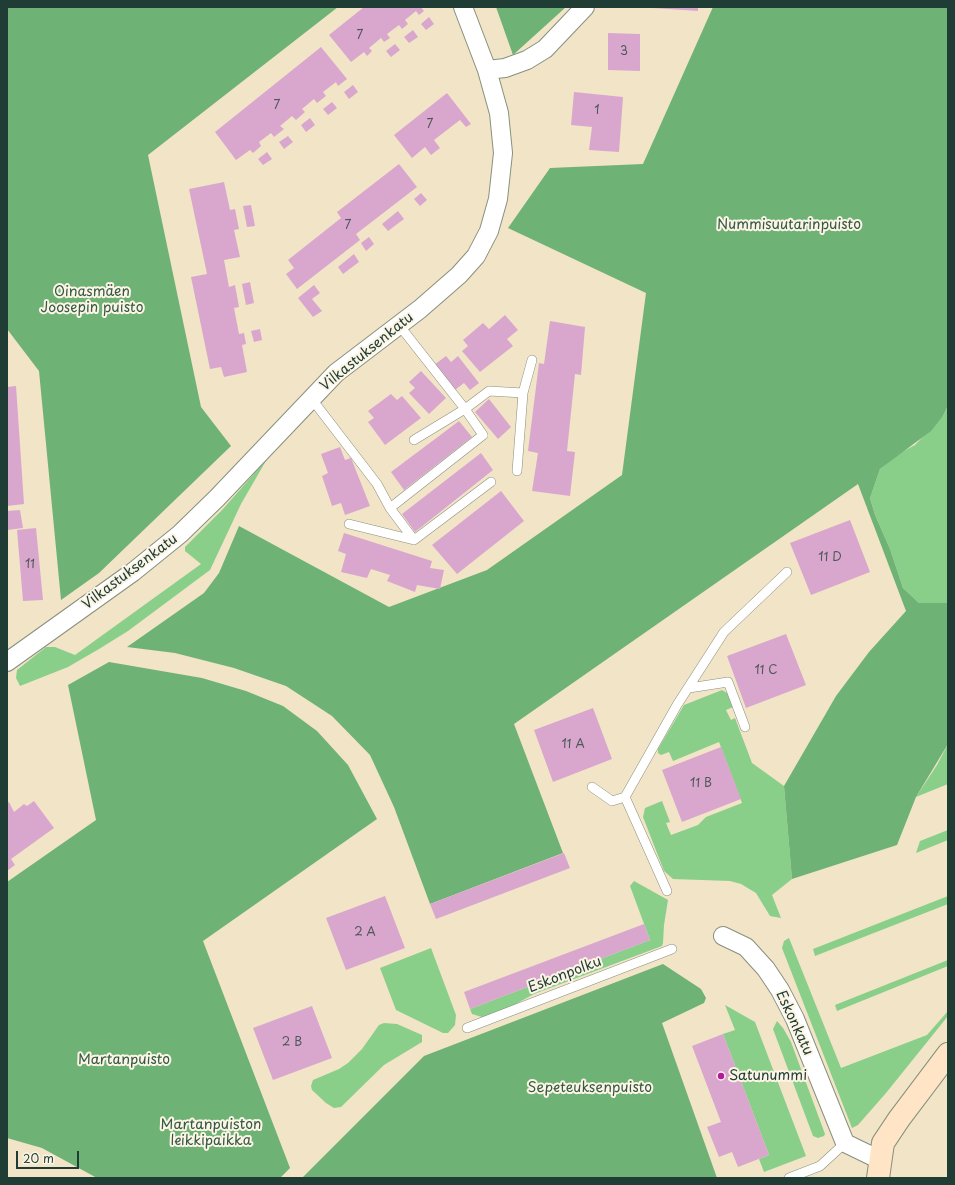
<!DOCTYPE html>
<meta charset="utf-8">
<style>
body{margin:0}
#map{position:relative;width:955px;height:1185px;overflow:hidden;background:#f1e4c7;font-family:"Playpen Sans",sans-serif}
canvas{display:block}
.frame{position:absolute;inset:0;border:8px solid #1f3d34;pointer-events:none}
.scale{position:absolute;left:16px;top:1151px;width:63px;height:18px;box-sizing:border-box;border:2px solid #1f3d34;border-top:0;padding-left:5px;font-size:12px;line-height:14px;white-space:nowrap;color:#1f3d34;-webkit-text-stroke:3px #fcf5e5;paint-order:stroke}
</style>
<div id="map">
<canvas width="955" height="1185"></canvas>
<div class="frame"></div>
<div class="scale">20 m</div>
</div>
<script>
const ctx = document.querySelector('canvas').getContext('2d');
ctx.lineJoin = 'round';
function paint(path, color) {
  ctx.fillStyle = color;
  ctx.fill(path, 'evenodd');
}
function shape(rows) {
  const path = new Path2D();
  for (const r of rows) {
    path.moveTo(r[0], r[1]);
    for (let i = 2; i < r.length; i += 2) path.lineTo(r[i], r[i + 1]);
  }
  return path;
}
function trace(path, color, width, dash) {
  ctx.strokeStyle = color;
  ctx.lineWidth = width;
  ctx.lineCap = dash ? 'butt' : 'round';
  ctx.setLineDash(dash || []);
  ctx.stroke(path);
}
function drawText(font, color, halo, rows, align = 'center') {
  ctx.font = font + ' "Playpen Sans",sans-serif';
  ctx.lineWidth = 4;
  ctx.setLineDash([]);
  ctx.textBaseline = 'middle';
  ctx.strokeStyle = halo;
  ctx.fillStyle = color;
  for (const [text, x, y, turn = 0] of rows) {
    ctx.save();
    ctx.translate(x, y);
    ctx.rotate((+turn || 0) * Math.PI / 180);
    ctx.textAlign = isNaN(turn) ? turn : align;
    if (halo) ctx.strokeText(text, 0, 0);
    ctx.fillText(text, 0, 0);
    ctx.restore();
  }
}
const green = shape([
 [948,405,948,603,919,603,903,588,890,549,875,515,870,498,880,469,900,453,915,445,943,416],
 [267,459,241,504,210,570,128,631,99,649,68,667,20,686,16,678,17,670,46,647,55,647,75,655,201,564,185,551,185,547,223,509],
 [722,690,727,693,733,707,726,710,731,720,735,718,752,763,784,786,792,879,772,895,781,918,770,916,756,893,741,884,730,881,673,879,664,871,643,817,645,808,662,801,670,822,666,823,671,835,698,825,706,817,742,803,719,742,673,761,669,752,661,755,658,753,658,749,684,705],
 [948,744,948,784,916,797,937,765],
 [948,830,948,840,916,853,920,841],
 [634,881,668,900,664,925,663,943,662,946,534,994,501,1012,485,1018,472,1014,470,1009,650,940,630,886],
 [948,896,948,904,815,956,813,949],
 [789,938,841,1068,927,1035,948,1011,948,1016,886,1093,858,1125,852,1128,782,948,784,941],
 [431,948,456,1015,455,1025,448,1033,443,1033,396,1010,380,968],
 [948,960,948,966,837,1011,835,1005],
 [725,1005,755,1022,806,1156,764,1172,759,1159,769,1155,723,1034,735,1030],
 [777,1021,783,1028,791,1042,825,1134,824,1136,818,1138,813,1136,773,1029],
 [384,1023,397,1024,422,1035,422,1042,384,1065,341,1107,334,1108,326,1103,312,1090,311,1086,313,1080,339,1069,348,1063,362,1049,379,1025]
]);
const forest = shape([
 [7,7,338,7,148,155,201,407,231,446,99,573,61,600,39,371,7,329],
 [496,7,566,7,513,55],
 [713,7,948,7,948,405,943,416,931,431,880,469,870,498,875,515,890,549,903,588,919,603,948,603,948,744,916,797,897,845,792,879,784,786,836,696,869,652,906,611,858,484,514,724,563,853,430,904,394,807,370,755,332,716,286,686,234,668,175,653,127,647,204,593,219,573,239,526,389,607,487,570,622,475,646,293,508,228,550,168,643,164],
 [109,662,202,678,246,691,283,706,317,731,348,765,377,819,203,941,290,1168,280,1178,97,1178,42,1148,7,1138,7,882,96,820,68,685],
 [663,964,701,989,706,998,704,1003,662,1023,717,1178,302,1178,424,1056]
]);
const building = shape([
 [364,7,421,7,424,11,419,15,416,11,405,20,408,24,402,29,399,25,387,34,390,38,384,42,381,38,369,48,372,51,367,56,364,52,351,62,329,35],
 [653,7,698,7,698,11,653,8],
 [429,17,434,24,426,30,421,24],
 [413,30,418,37,409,43,404,37],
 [608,33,640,34,640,71,608,70],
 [395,44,400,50,391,57,386,51],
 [321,47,347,79,338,86,336,82,323,92,326,96,317,103,314,99,302,109,305,112,296,120,292,116,280,126,284,129,274,137,271,133,259,142,261,146,253,153,250,150,236,160,215,132],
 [353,85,358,92,349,99,344,92],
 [574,92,623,97,619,152,589,150,592,127,571,125],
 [447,93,471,124,466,127,460,120,434,140,440,148,431,155,425,147,412,158,394,135],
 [332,102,337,108,328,115,323,109],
 [310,118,315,125,306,132,301,125],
 [288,136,293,142,284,149,279,142],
 [267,152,272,159,263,165,258,159],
 [399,164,417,187,356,234,360,240,297,289,286,274,294,268,288,260,341,218,337,212],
 [224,182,230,210,235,209,239,229,234,230,240,257,224,260,229,287,235,285,239,307,234,308,239,334,244,333,246,344,242,345,247,372,224,377,221,367,210,369,191,277,207,274,189,189],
 [421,193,427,200,420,206,414,199],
 [251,205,255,226,247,227,243,206],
 [398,211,404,219,388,231,382,224],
 [369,237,374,244,366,251,361,243],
 [354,254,359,262,343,274,338,267],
 [250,282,254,303,246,305,242,284],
 [314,285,320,293,312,299,322,311,313,317,298,298],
 [505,315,518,330,507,339,513,346,480,372,462,351,468,346,463,340,483,323,489,329],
 [550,321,585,327,581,375,575,374,567,451,575,452,570,496,532,491,538,453,528,451,539,363,544,364],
 [260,329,262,340,254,342,251,331],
 [446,356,451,362,458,356,479,383,470,390,464,383,455,390,434,365],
 [421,371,446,398,429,414,409,393,415,388,409,382],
 [16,386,24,504,7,506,7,387],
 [391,394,397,400,402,396,421,418,385,445,368,422,374,418,368,411],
 [489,399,511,427,498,439,475,412],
 [459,421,472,437,404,490,391,472],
 [340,447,345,460,351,458,370,506,345,515,341,503,332,506,322,476,328,473,321,454],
 [481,453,493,470,415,532,402,514],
 [501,491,524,521,457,574,432,545],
 [20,510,23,528,7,530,7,511],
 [850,520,870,572,811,595,790,543],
 [36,528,43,600,23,601,17,530],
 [344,533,432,561,430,568,444,570,440,589,417,585,415,592,387,581,390,575,371,569,367,578,341,572,346,554,338,551],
 [786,634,806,685,746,708,727,656],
 [593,708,612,759,553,782,534,730],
 [721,747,741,799,682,822,662,770],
 [34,801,54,828,11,859,15,865,7,871,7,803,9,802,14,812,24,804,27,806],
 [564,853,570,868,436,919,430,904],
 [385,896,405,948,346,970,326,918],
 [644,924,650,940,470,1009,464,992],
 [312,1006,332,1058,273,1080,253,1028],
 [723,1034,769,1155,738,1167,732,1152,719,1157,707,1127,721,1122,692,1046]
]);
const lane = shape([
 [399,325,465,409,414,440],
 [311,398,377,484,390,508,483,435,465,409,489,391,523,393,532,360],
 [517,471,523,393],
 [390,508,414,540,491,482],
 [349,524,414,540],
 [689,688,728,682,745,727],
 [592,787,612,801,625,797,677,705,724,632,787,572],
 [625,797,667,891],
 [467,1028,672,949],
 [789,1178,820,1166,845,1143]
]);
const street = shape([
 [487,70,505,68,527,60,545,49,585,7],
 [7,662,133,572,180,534,217,498,336,373,420,309,459,275,476,256,489,231,498,199,503,153,499,113,487,70,463,7],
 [723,936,746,947,766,969,780,990,795,1019,845,1143,880,1160]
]);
const secondary = shape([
 [878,1178,883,1143,899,1119,948,1054]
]);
const markers = [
 [721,1076,4,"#b5179e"]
];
const numberNames = [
 ["7",360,36],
 ["3",624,52],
 ["7",277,106],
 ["1",597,111],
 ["7",430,125],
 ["7",348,226],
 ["11 D",830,558],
 ["11",30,565],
 ["11 C",766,671],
 ["11 A",573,745],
 ["11 B",701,784],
 ["2 A",365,933],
 ["2 B",292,1043]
];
const parkNames = [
 ["Nummisuutarinpuisto",789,225],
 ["Oinasmäen",92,292],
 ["Joosepin puisto",92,308],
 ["Martanpuisto",124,1060],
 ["Sepeteuksenpuisto",590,1088],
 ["Martanpuiston",211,1125],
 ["leikkipaikka",211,1141]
];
const streetNames = [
 ["Vilkastuksenkatu",367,352,-39],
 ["Vilkastuksenkatu",130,572,-37],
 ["Eskonpolku",565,975,-21],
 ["Eskonkatu",794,1023,65]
];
const poiNames = [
 ["Satunummi",729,1076]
];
paint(green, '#89cf89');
paint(forest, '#6eb275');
paint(building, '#d9a7cd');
trace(lane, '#88907e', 10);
trace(street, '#88907e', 20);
trace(secondary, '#88907e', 24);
trace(lane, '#fff', 9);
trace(street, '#fff', 18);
trace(secondary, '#ffe4c6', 22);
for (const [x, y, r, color] of markers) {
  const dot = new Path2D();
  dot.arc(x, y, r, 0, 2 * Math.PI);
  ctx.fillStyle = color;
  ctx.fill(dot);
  trace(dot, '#fcf5e5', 1.5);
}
drawText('12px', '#4e585a', null, numberNames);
drawText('14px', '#345a45', '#fcf5e5', parkNames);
drawText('14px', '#1f3d34', '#fcf5e5', streetNames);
drawText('14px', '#1f3d34', '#fcf5e5', poiNames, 'left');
</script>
